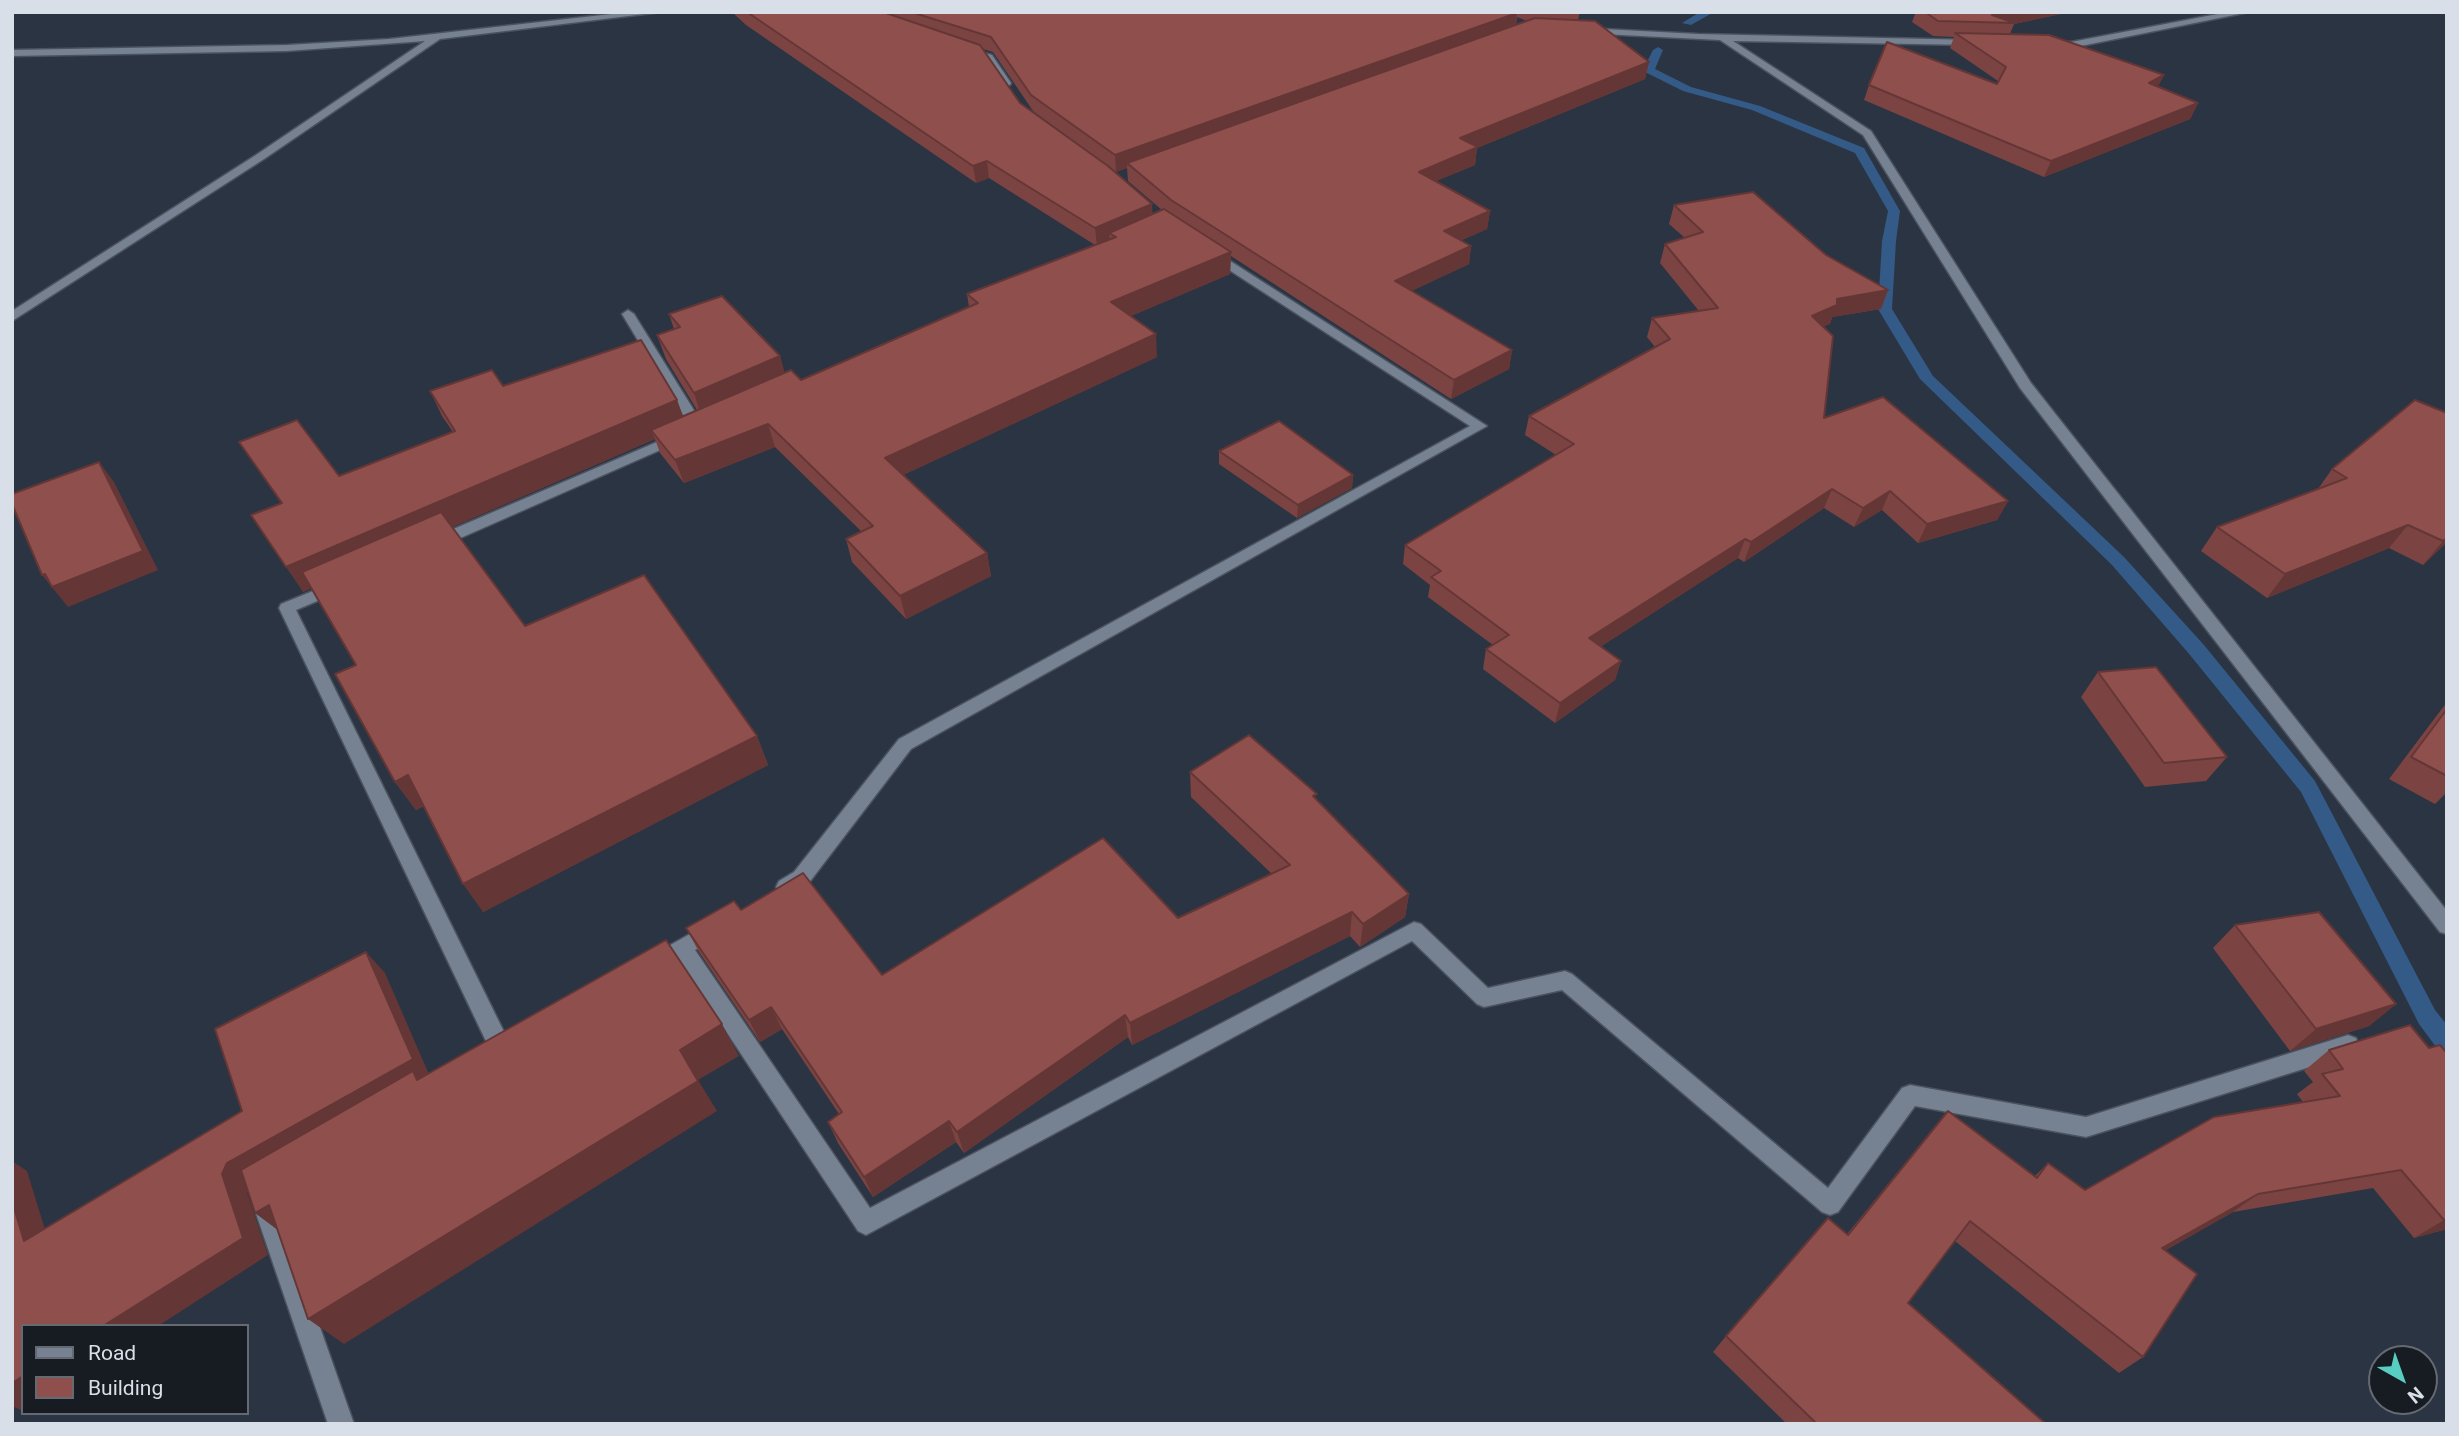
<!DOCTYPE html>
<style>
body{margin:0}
#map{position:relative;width:2459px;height:1436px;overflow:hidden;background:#2b3442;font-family:Roboto,sans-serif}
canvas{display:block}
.frame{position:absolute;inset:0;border:14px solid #d9dfe8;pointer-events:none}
.legend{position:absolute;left:21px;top:1324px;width:228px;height:91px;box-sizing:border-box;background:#171b22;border:2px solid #656971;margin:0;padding:9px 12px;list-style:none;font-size:21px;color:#d9dfe8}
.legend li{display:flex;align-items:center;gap:14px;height:35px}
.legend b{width:35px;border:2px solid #656971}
.north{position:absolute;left:2368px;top:1345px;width:70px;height:70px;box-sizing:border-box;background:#171b22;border:2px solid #656971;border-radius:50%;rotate:140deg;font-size:19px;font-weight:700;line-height:28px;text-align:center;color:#d9dfe8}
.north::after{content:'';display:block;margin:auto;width:24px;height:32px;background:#57cec1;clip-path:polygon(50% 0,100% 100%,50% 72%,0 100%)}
</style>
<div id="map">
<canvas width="2459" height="1436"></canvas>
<div class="frame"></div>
<ul class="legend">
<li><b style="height:9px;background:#768191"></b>Road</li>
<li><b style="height:19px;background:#8f4f4d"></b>Building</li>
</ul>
<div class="north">N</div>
</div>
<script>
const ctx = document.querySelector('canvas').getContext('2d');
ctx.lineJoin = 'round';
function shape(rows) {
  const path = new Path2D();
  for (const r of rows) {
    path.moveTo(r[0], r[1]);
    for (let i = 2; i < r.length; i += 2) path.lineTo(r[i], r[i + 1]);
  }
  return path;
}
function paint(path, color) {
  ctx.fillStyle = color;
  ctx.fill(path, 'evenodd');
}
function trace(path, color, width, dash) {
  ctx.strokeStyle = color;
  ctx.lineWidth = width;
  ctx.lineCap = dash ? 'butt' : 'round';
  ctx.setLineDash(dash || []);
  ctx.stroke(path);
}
const stream = shape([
 [1700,12,1714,12,1691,25,1682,23,1700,12],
 [1658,47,1663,50,1655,69,1691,87,1760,106,1864,148,1900,211,1896,241,1892,309,1933,376,2124,557,2204,645,2315,781,2435,1010,2447,1025,2447,1054,2439,1051,2419,1024,2301,792,2190,655,2112,565,1920,379,1878,309,1882,241,1888,211,1855,153,1752,110,1683,91,1645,72,1643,70,1653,50,1658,47]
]);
const service = shape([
 [629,12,661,12,440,39,264,159,12,321,12,311,256,155,425,41,287,51,12,56,12,50,287,45,389,39,629,12]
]);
const minor = shape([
 [2228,12,2249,12,2071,48,2051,47,2046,44,2051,41,2071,42,2228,12],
 [1585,28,1698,34,1977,40,1977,44,1974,45,1733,41,1871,131,2031,383,2447,911,2447,934,2440,932,2020,388,1863,135,1720,40,1582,33,1580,31,1585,28],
 [962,47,992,55,1011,83,1010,85,1002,85,984,59,962,51,962,47],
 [1210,248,1487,426,911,749,808,884,786,895,779,893,776,887,779,881,794,872,899,739,1470,426,1206,255,1204,252,1210,248],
 [628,310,634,314,705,428,703,431,698,432,691,428,622,314,628,310],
 [678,433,683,434,683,440,440,547,435,548,427,543,430,539,678,433],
 [335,582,341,583,343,587,341,591,296,610,508,1040,516,1043,519,1050,516,1057,503,1063,495,1060,279,608,281,604,335,582],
 [713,921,720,923,723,929,720,935,695,950,870,1208,1414,922,1421,924,1488,988,1565,971,1572,974,1828,1188,1902,1088,1910,1085,2086,1117,2348,1035,2356,1038,2359,1045,2356,1052,2348,1055,2086,1137,1915,1106,1838,1212,1830,1215,1822,1212,1562,990,1484,1007,1477,1004,1412,941,866,1235,858,1231,679,960,656,972,649,969,646,963,649,957,713,921],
 [264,1191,272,1194,276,1202,354,1424,328,1424,252,1202,256,1194,264,1191]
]);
const wall = shape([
 [732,12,1580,12,1578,20,1649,62,1645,79,1477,148,1475,165,1436,181,1490,211,1487,229,1462,240,1471,246,1469,264,1411,291,1512,350,1509,369,1451,399,1231,256,1230,274,1131,316,1157,357,903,475,987,553,991,576,906,619,852,562,846,539,861,531,775,447,684,483,660,453,655,439,452,527,525,626,757,736,768,765,483,912,424,806,416,810,395,782,356,665,311,588,303,592,281,503,239,442,339,476,453,432,442,416,430,391,503,386,677,400,683,416,697,410,666,359,657,335,674,329,669,314,780,356,784,373,801,380,969,307,967,294,1095,245,989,178,976,183,746,25],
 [1517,17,1527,21,1516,25],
 [983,49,993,52,1033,111,1116,172,1127,168,1128,181,1162,210,1153,214,1020,103],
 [1916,12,2070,12,2014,24,2010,34,2164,75,2158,86,2198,103,2190,119,2044,177,1864,100,1869,85,1997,84,1998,81,1950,48,1954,37,1933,36,1912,22],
 [1674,205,1826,255,1888,290,1881,309,1832,317,1830,324,1823,326,1824,418,2008,501,1997,520,1918,543,1882,510,1854,527,1824,508,1744,562,1738,558,1600,647,1621,661,1615,680,1555,723,1483,669,1486,649,1493,645,1428,597,1430,585,1403,564,1405,545,1556,455,1525,435,1529,416,1655,347,1647,337,1652,318,1699,311,1660,263,1665,244,1685,238,1669,224],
 [2447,413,2447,542,2423,565,2389,548,2267,598,2201,551,2217,527,2318,489,2332,469],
 [1219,451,1353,475,1352,488,1297,518,1219,464],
 [2098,672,2227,757,2206,781,2145,787,2081,697],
 [2447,702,2447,792,2435,804,2389,779],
 [1190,772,1316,799,1409,894,1405,917,1360,947,1350,936,1132,1045,1128,1037,964,1153,956,1142,873,1197,838,1143,828,1122,839,1114,782,1029,760,1042,699,952,686,928,741,910,882,975,1178,918,1272,874,1191,797],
 [2235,925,2396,1004,2369,1026,2290,1051,2213,948],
 [2429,1048,2447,1053,2447,1229,2414,1238,2373,1188,2233,1212,2166,1250,2143,1357,2119,1373,1955,1241,1908,1303,2046,1424,1787,1424,1713,1352,1726,1336,1847,1234,1948,1111,2035,1176,2048,1163,2085,1190,2303,1102,2297,1094,2313,1082,2304,1071,2329,1050]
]);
const shadedWall = shape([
 [2006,12,2070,12,2014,24,2015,23,1992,15],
 [1517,13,1515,29,1127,163,1127,168,1116,172,1115,155],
 [1649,62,1645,79,1477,148,1475,165,1417,189,1419,172,1460,138],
 [2164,75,2156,90,2149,83],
 [2198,103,2190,119,2044,177,2051,161],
 [987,161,989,178,976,183,973,166],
 [1152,204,1153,221,1109,233,1110,240,1097,246,1095,228],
 [1490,211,1487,229,1442,249,1444,231],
 [1471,246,1469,264,1393,300,1395,281],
 [1231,252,1230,274,1112,324,1111,302],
 [1888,290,1881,309,1832,317,1830,324,1805,334,1812,316,1837,299],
 [1156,334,1157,357,890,481,885,458],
 [1512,350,1509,369,1451,399,1454,380],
 [780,356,787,381,702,418,694,393],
 [677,400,686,425,651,430,655,439,303,592,286,567],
 [768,424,775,447,684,483,675,460],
 [99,462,114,482,158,570,68,607,42,575],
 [1353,475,1352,488,1297,518,1298,505],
 [1832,489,1824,508,1744,562,1751,542],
 [1890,491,1882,510,1854,527,1863,508],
 [2008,501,1997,520,1918,543,1927,524],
 [2408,525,2389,548,2267,598,2285,574],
 [2447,538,2447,542,2423,565,2443,541],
 [1745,539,1738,558,1583,658,1589,638],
 [987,553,991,576,906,619,900,596],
 [1621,661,1615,680,1555,723,1560,703],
 [757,736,768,765,483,912,463,884],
 [408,775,428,804,416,810,395,782],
 [1409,894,1405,917,1360,947,1363,924],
 [1352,912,1350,936,1132,1045,1130,1023],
 [366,952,385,973,431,1079,251,1182,247,1193,268,1255,158,1326,103,1326,222,1174,227,1163],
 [2396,1004,2369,1026,2290,1051,2316,1029],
 [771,1007,782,1029,760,1042,749,1020],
 [1125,1015,1128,1037,964,1153,957,1132],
 [722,1024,739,1056,698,1080,717,1111,344,1344,308,1319,680,1050],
 [949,1121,956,1142,873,1197,864,1177],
 [12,1161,27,1171,54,1259,24,1241,12,1201],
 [2258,1194,2233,1212,2139,1265,2162,1248],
 [269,1205,291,1240,255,1213],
 [2447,1219,2447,1229,2414,1238,2444,1220],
 [23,1376,23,1411,12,1406,12,1383]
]);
const building = shape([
 [747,12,883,12,980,45,1020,103,1108,166,1152,204,1095,228,987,161,973,166,747,12],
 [911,12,1515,12,1517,13,1115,155,1031,95,991,37,911,12],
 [1925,12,2006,12,1992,15,2015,23,1938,21,1925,12],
 [1535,18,1595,21,1649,62,1460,138,1478,147,1419,172,1490,211,1444,231,1471,246,1395,281,1512,350,1454,380,1171,200,1127,163,1535,18],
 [1955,33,2049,35,2164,75,2149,83,2198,103,2051,161,1869,85,1887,42,1997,84,2006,67,1955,33],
 [1753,192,1826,255,1888,290,1837,299,1837,305,1812,316,1833,336,1824,418,1883,397,2008,501,1927,524,1890,491,1863,508,1832,489,1751,542,1745,539,1589,638,1621,661,1560,703,1486,649,1509,635,1431,577,1441,571,1405,545,1574,444,1529,416,1670,339,1652,318,1718,308,1665,244,1703,232,1674,205,1753,192],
 [1164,209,1231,252,1111,302,1156,334,885,458,987,553,900,596,846,539,873,526,768,424,675,460,651,430,791,370,801,380,978,303,967,294,1116,237,1109,233,1164,209],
 [722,296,780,356,694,393,657,335,680,327,669,314,722,296],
 [641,340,677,400,286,567,251,515,282,503,239,442,297,420,339,476,455,431,430,391,492,370,503,386,641,340],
 [2415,400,2447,413,2447,538,2443,541,2408,525,2285,574,2217,527,2347,478,2332,469,2415,400],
 [1279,421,1353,475,1298,505,1219,451,1279,421],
 [99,462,143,551,52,587,45,574,42,575,12,504,12,494,99,462],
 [441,512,525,626,644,575,757,736,463,884,408,775,395,782,335,674,356,665,302,572,441,512],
 [2156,667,2227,757,2164,763,2098,672,2156,667],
 [2447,709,2447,776,2411,757,2447,709],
 [1249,735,1317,794,1313,796,1409,894,1363,924,1352,912,1130,1023,1125,1015,957,1132,949,1121,864,1177,828,1122,842,1112,771,1007,749,1020,686,928,734,901,741,910,803,873,882,975,1103,838,1178,918,1290,865,1190,772,1249,735],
 [2319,912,2396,1004,2316,1029,2235,925,2319,912],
 [666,940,722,1024,680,1050,698,1081,308,1319,269,1205,255,1213,241,1170,413,1071,417,1080,666,940],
 [366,952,413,1059,227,1163,222,1174,243,1238,103,1326,23,1326,23,1376,12,1383,12,1201,24,1241,242,1111,215,1029,366,952],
 [2410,1025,2429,1048,2440,1045,2447,1053,2447,1219,2444,1220,2401,1170,2258,1194,2162,1248,2197,1274,2143,1357,1970,1221,1908,1303,2046,1424,1817,1424,1726,1336,1828,1218,1848,1235,1948,1111,2037,1178,2048,1163,2085,1190,2214,1117,2340,1096,2322,1074,2343,1069,2329,1050,2410,1025]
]);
paint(stream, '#345a87');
trace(service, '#4a525e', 3);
trace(minor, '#4a525e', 3);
paint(service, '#768191');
paint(minor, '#768191');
paint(wall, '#7b4442');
paint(shadedWall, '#643736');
paint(building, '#8f4f4d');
trace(building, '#643736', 2);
</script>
